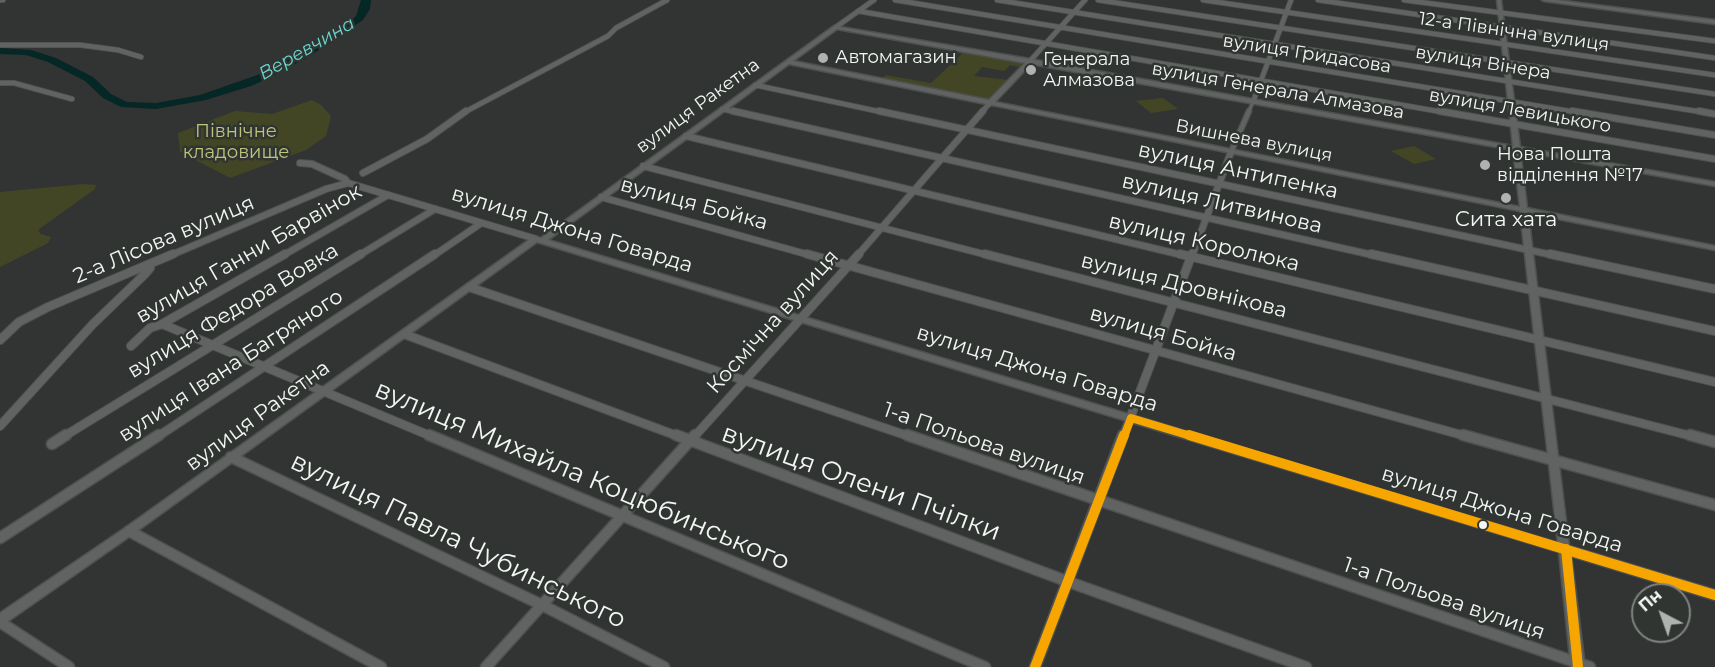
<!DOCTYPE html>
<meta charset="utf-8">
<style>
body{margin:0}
#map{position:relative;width:1715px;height:667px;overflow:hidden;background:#323433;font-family:Montserrat,sans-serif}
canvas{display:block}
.north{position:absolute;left:1631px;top:583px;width:60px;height:60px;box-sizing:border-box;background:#313532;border:2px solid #7f8280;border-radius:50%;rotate:319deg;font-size:16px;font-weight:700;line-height:24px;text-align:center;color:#f3f6f4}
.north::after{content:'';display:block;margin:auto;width:21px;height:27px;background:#afb2b0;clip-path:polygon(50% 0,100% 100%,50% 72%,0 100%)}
</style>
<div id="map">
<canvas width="1715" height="667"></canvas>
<div class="north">Пн</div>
</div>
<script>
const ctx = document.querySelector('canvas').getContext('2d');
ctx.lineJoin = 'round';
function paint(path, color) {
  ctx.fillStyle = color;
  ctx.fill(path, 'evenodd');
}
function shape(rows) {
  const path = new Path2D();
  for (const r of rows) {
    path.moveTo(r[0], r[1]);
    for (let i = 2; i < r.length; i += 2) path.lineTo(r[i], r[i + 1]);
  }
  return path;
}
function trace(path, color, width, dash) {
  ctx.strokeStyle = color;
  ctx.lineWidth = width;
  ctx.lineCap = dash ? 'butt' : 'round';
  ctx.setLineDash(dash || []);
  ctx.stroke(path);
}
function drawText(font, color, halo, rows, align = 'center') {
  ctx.font = font + ' Montserrat,sans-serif';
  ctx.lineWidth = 5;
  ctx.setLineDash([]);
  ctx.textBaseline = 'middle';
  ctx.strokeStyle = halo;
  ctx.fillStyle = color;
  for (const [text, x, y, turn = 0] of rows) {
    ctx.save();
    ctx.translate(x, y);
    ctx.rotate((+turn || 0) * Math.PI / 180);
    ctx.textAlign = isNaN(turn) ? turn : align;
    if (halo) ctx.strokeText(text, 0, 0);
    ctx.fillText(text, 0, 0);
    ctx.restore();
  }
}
const green = shape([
 [953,49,1025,62,1020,67,1010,65,1004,71,982,67,974,76,1008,80,988,102,881,79,886,75,931,83,963,53,952,51],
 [1163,98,1178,109,1151,113,1136,101],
 [312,100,321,105,331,116,326,136,306,150,230,178,180,152,178,133,235,111,272,114],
 [1414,146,1436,159,1414,164,1391,151],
 [83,184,96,185,95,189,38,230,41,234,51,237,48,243,0,267,0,192]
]);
const river = shape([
 [361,0,371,0,370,9,363,20,310,56,271,77,251,86,206,100,156,109,121,107,103,98,85,81,48,62,26,55,0,54,0,48,31,50,56,58,93,77,111,94,127,102,156,103,200,95,263,73,347,24,356,16,361,0]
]);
const pedestrianFar1 = shape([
 [1248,113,1253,102]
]);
const pedestrian = shape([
 [1231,152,1249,111]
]);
const minorFar3 = shape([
 [0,0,3,0],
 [895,0,1581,113],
 [997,0,1708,113],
 [1098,0,1715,94],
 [1203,0,1715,75],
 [1318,0,1715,58],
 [1404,0,1715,41],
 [858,11,1448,113],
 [836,27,874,0],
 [0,45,80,45,118,50,141,57],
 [1030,61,1085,0],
 [0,83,14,83,72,99],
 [755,85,886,113],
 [1253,102,1291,0],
 [722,109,739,113],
 [463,113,608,36,616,28,667,0],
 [981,113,989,104]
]);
const minorFar2 = shape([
 [733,111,1377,256],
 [879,111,1557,256],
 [1439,111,1715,159],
 [1572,111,1715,135],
 [1699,111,1715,114],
 [686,136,1186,256],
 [300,163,312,164,345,179,348,183,536,239],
 [643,166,991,256],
 [363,173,427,139,466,111],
 [601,197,813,256],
 [169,256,326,189,348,183],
 [282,256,388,195],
 [358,256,435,209],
 [433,256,480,224],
 [857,256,983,111],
 [1192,256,1231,152]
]);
const minorFar1 = shape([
 [807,254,1469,437],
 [985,254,1695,437],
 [1180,254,1715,382],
 [1371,254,1715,331],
 [1550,254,1715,289],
 [469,287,911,437],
 [162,324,433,437],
 [404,334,680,437],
 [0,340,19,322,48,307,173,254],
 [131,346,150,328,162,324,285,254],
 [0,426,93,324,145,274,150,268,148,266],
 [63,437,361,254],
 [157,437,435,254],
 [694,437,859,254],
 [1123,437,1192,254]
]);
const minor = shape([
 [429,435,985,667],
 [676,435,1069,582,1306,667],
 [907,435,1590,667],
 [1463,435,1715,505],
 [1690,435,1715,442],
 [52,444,66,435],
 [231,457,542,605,664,667],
 [129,531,381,667],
 [0,538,159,435],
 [0,622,69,667],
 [486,667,695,435],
 [1035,667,1123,435]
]);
const tertiary = shape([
 [1497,0,1501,0,1520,147,1715,182,1715,186,1520,151,1527,208,1715,246,1715,250,1528,213,1569,546,1715,590,1715,600,1571,556,1585,667,1571,667,1559,552,537,242,133,534,4,624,0,625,0,613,125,528,533,237,541,238,834,26,1030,59,1513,146,1497,0],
 [837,29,1025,63,989,100,793,61,837,29],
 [789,64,986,104,989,106,992,105,1520,211,1558,543,548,240,789,64],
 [1031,64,1513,150,1520,207,995,102,1031,64],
 [1542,0,1556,0,1715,20,1715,24,1544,1,1542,0]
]);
const bus1Far1 = shape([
 [1124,437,1131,418,1194,437]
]);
const bus1 = shape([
 [1189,435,1715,595],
 [1566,549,1578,667],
 [1035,667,1124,435]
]);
const markers = [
 [823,58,6,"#afb2b0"],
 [1031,70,6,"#afb2b0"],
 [1485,165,6,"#afb2b0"],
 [1506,198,6,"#afb2b0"],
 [1483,525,5,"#f3f6f4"]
];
const farStreetnames = [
 ["12-а Північна вулиця",1514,32,8],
 ["вулиця Гридасова",1307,54,9],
 ["вулиця Вінера",1483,63,9],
 ["вулиця Генерала Алмазова",1278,91,10],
 ["вулиця Ракетна",698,106,-36],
 ["вулиця Левицького",1520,111,10],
 ["Вишнева вулиця",1254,141,11]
];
const farWaternames = [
 ["Веревчина",307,49,-30]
];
const farPoinames = [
 ["Автомагазин",835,58],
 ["Генерала",1043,60],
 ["Алмазова",1043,81],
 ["Нова Пошта",1497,155],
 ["відділення №17",1497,176]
];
const farParknames = [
 ["Північне",236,132],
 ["кладовище",236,153]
];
const streetNames = [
 ["вулиця Антипенка",1238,171,12],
 ["вулиця Бойка",694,204,15],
 ["вулиця Литвинова",1222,204,13],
 ["вулиця Джона Говарда",572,230,17],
 ["2-а Лісова вулиця",164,240,-23],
 ["вулиця Королюка",1204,243,13],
 ["вулиця Ганни Барвінок",249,254,-30],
 ["вулиця Дровнікова",1184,286,14],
 ["вулиця Федора Вовка",233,311,-31],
 ["Космічна вулиця",773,322,-48],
 ["вулиця Бойка",1163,334,16],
 ["вулиця Івана Багряного",231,366,-33],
 ["вулиця Джона Говарда",1037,369,17],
 ["вулиця Ракетна",258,416,-36],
 ["1-а Польова вулиця",984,444,19],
 ["вулиця Джона Говарда",1502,510,17],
 ["1-а Польова вулиця",1444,599,19]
];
const poiNames = [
 ["Сита хата",1506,220]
];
const nearStreetnames = [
 ["вулиця Михайла Коцюбинського",582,476,23],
 ["вулиця Олени Пчілки",861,483,20],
 ["вулиця Павла Чубинського",458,541,26]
];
paint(green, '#434625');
paint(river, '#052725');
trace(pedestrianFar1, '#4e504e', 4.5);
trace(pedestrian, '#4e504e', 7);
trace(minorFar3, '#4e504e', 6);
trace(minorFar2, '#4e504e', 8);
trace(minorFar1, '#4e504e', 10);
trace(minor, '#4e504e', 13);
trace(tertiary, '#4e504e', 3);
trace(pedestrianFar1, '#616362', 3);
trace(pedestrian, '#616362', 4.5);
trace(minorFar3, '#616362', 4.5);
trace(minorFar2, '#616362', 6);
trace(minorFar1, '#616362', 8);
trace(minor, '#616362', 10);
paint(tertiary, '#616362');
trace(bus1Far1, '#f7a600', 8);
trace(bus1, '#f7a600', 10);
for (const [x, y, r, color] of markers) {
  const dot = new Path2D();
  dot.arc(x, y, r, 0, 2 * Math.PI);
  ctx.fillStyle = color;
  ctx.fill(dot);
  trace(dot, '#313532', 2);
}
drawText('18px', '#f3f6f4', '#313532', farStreetnames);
drawText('italic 18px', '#6cd6d1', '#313532', farWaternames);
drawText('18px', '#f3f6f4', '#313532', farPoinames, 'left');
drawText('18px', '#bfc57a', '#313532', farParknames);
drawText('21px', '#f3f6f4', '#313532', streetNames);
drawText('21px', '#f3f6f4', '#313532', poiNames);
drawText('26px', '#f3f6f4', '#313532', nearStreetnames);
</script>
